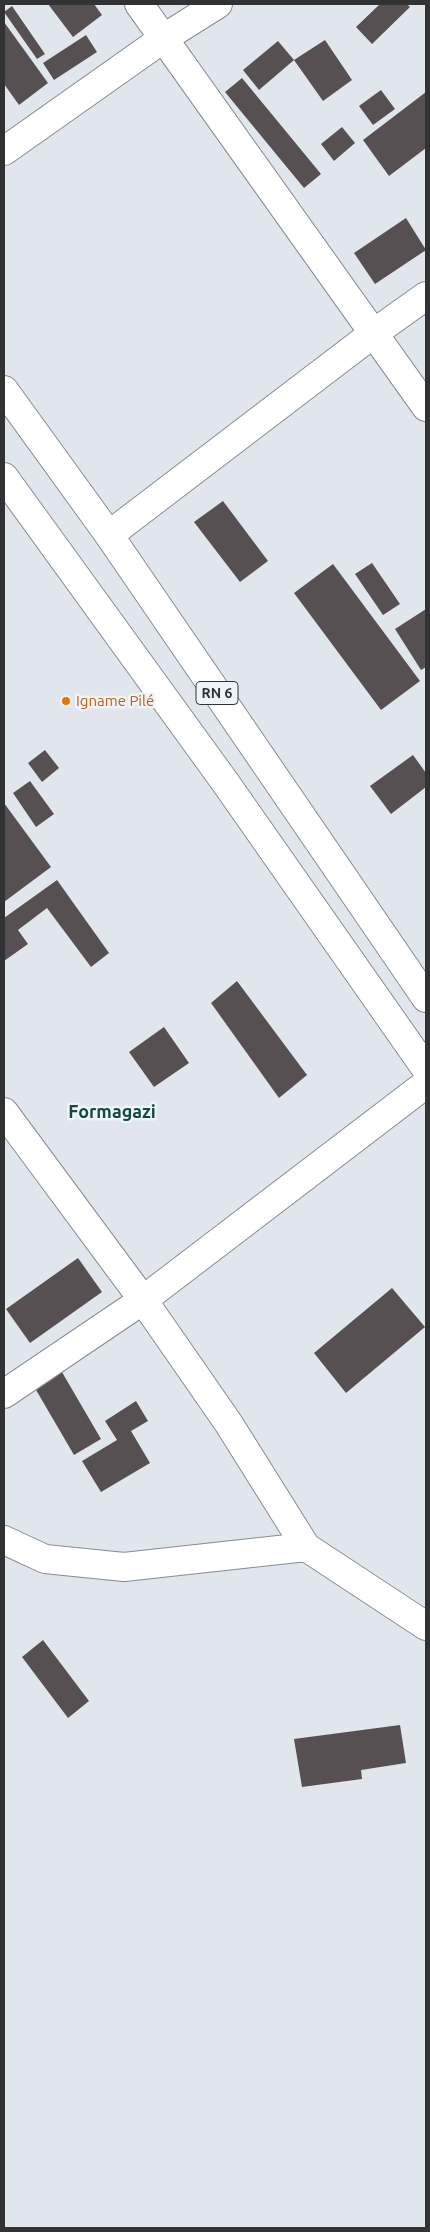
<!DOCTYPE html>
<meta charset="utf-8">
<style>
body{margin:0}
#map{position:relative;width:430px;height:2232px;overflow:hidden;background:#e1e6ec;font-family:Ubuntu,sans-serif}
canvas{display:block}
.frame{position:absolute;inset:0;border:5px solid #303234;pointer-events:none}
</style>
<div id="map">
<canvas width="430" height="2232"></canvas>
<div class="frame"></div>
</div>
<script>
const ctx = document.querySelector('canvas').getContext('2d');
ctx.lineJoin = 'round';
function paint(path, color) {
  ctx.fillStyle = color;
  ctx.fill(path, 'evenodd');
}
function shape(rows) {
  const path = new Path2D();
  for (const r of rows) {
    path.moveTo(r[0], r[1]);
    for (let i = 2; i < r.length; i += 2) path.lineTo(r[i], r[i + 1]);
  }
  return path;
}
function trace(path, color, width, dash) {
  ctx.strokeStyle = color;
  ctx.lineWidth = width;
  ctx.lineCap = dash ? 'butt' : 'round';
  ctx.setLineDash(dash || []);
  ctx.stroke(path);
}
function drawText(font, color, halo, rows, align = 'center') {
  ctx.font = font + ' Ubuntu,sans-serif';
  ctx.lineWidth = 5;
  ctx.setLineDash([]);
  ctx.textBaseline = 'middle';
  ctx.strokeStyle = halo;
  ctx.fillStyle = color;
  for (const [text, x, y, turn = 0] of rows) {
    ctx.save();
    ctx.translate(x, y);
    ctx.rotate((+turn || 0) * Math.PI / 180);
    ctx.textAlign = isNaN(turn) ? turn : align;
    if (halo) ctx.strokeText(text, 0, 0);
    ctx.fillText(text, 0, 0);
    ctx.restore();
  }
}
const building = shape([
 [48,4,94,4,102,15,73,37],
 [380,4,407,4,410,7,372,44,356,27],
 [12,6,45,54,37,59,4,12],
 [4,22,48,83,19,105,4,84],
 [86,35,97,52,54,80,43,63],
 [325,40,352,80,323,101,294,60],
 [278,41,294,60,259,90,243,70],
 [242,78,321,174,304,188,225,92],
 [381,90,395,109,373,125,359,106],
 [426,92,426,148,389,176,363,140],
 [342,127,355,143,334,161,321,144],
 [406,218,426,250,375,284,354,253],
 [223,501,268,561,240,582,194,522],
 [372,563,400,604,383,615,355,574],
 [333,564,420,681,381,710,294,593],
 [426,609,426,667,421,670,395,629],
 [45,750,59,768,42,782,28,763],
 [413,755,426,773,426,787,391,814,370,786],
 [30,781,54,814,36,827,13,793],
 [4,803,51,867,4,902],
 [57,880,109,953,91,967,47,908,18,930,28,944,4,961,4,918],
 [237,981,307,1075,279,1098,211,1003],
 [164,1027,189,1063,154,1087,129,1052],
 [78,1258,102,1292,30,1343,6,1309],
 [392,1288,425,1327,346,1393,314,1353],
 [59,1367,101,1439,74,1455,32,1383],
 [136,1401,148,1421,131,1431,150,1463,101,1492,82,1461,117,1440,105,1421],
 [43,1640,89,1701,68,1718,22,1657],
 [400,1725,406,1763,361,1770,362,1779,302,1787,294,1739]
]);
const minor = shape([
 [139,4,426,407],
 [4,151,164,38,218,4],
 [109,535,374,333,426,296],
 [4,1112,143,1300,229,1424,306,1547,426,1626],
 [4,1394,143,1300,426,1084],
 [4,1540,45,1559,124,1567,306,1547]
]);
const primary = shape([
 [4,390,109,535,426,998],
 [4,477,225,782,426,1069]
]);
const markers = [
 [66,701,5,"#e8710a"]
];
const shields = [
 [217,693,42]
];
const shieldNames = [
 ["RN 6",217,693]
];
const foodNames = [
 ["Igname Pilé",76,701]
];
const quarterNames = [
 ["Formagazi",112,1112]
];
paint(building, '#575052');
trace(minor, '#878c91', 30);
trace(primary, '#878c91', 30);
trace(minor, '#fff', 28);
trace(primary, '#fff', 28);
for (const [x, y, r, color] of markers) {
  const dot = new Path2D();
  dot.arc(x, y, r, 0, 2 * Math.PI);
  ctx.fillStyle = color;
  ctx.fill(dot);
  trace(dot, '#eef4f9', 2);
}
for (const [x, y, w] of shields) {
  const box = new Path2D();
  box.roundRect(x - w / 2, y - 11.5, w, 23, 4);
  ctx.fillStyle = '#eef4f9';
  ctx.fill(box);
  trace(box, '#303234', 1);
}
drawText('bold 14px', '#303234', null, shieldNames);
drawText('15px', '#c56008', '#eef4f9', foodNames, 'left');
drawText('bold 18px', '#134a3f', '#eef4f9', quarterNames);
</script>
